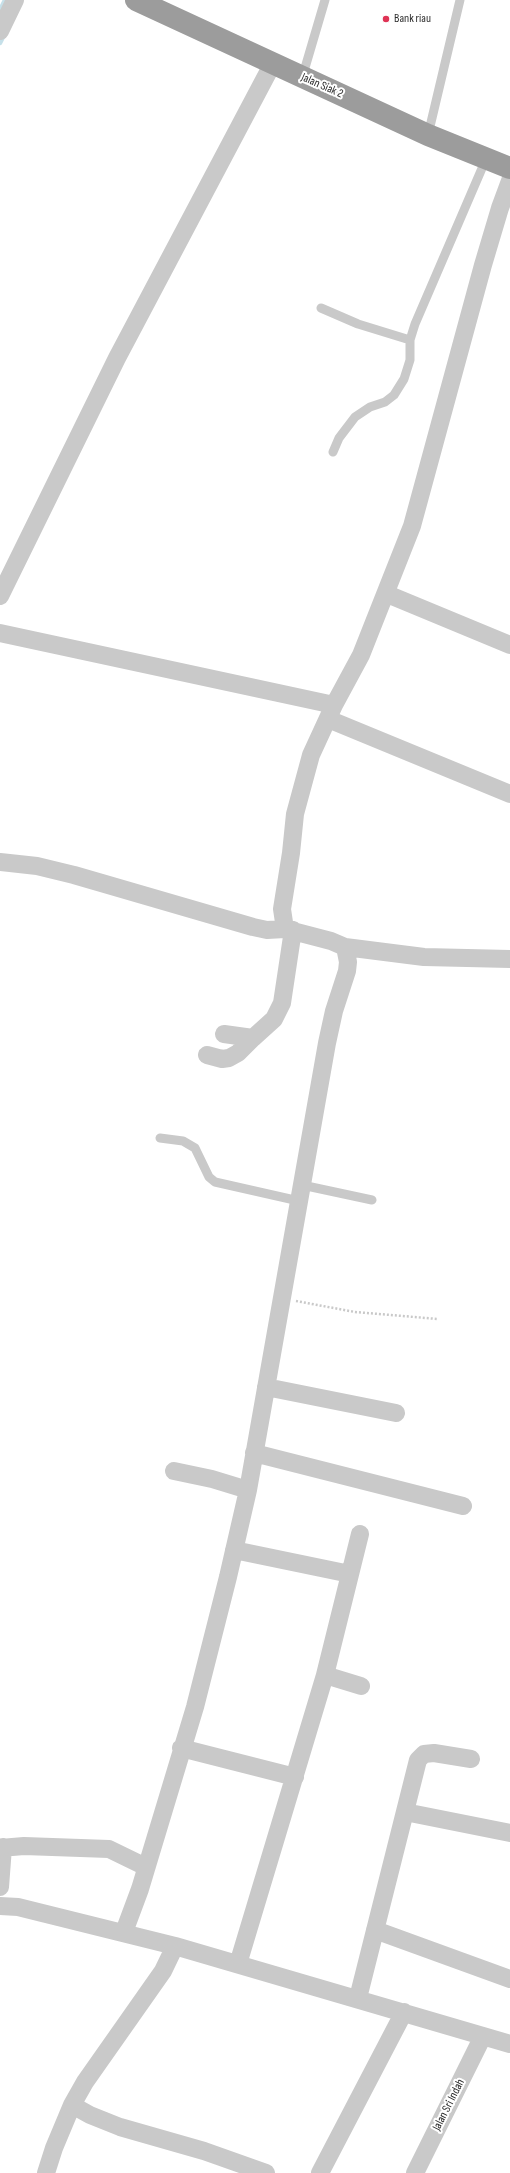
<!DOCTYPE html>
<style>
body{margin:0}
canvas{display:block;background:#fff}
</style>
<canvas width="510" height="2173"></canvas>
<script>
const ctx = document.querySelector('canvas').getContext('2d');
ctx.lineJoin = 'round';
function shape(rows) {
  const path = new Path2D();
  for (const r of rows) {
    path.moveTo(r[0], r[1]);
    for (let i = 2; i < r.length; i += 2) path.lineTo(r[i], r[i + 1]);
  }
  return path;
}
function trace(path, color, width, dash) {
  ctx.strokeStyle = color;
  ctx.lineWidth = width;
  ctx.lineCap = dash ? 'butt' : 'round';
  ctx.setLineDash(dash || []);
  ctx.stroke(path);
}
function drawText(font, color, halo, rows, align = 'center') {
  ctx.font = font + ' "Sofia Sans Condensed",sans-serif';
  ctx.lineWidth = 4;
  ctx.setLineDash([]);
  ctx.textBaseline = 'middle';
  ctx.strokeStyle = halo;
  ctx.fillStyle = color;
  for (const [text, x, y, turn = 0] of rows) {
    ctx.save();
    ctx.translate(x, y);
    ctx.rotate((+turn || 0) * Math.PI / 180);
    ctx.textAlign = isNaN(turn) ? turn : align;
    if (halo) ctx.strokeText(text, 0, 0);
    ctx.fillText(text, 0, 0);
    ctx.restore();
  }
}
const stream = shape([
 [0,10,5,0],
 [0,43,4,35]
]);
const path = shape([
 [296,1301,355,1312,438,1319]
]);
const service = shape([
 [302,78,325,0],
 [428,135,460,0],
 [321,308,358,324,410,340,415,324,486,159],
 [333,452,339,438,355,417,370,407,385,402,394,395,404,379,410,360,410,340],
 [160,1138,183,1141,195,1148,209,1177,215,1182,299,1201],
 [302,1185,372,1200]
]);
const minor = shape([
 [0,31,15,0],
 [387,594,510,645],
 [0,596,117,358,273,63],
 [0,633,334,705],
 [328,719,510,794],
 [0,862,37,866,74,875,253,927,267,930,285,929],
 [345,947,424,957,510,959],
 [224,1034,253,1038,274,1019,282,1003,293,930],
 [207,1055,222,1059,229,1058,238,1053,253,1038],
 [266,1387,396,1413],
 [254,1453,463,1506],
 [174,1471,212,1479,248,1490],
 [234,1550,350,1574],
 [325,1675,360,1534],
 [181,1748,295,1777],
 [405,1812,510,1833],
 [0,1848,24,1846,109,1849,146,1867],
 [0,1887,3,1847],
 [0,1906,18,1907,175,1946,510,2044],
 [375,1930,510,1979],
 [124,1932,140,1889,195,1707,228,1577,248,1490,327,1043,334,1011,347,971,348,962,345,947,331,941,285,929,282,909,291,853,295,814,311,755,334,705,361,655,412,526,483,265,500,208,510,181],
 [238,1964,325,1675,361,1686],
 [358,1998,418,1760,424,1754,434,1753,471,1759],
 [72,2105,90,2115,120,2127,204,2151,266,2173],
 [46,2173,54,2148,72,2105,85,2082,163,1971,175,1946],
 [320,2173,404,2012],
 [415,2173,483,2036]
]);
const trunk = shape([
 [136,0,428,135,510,168]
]);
const markers = [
 [386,19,4,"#df3355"]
];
const poiNames = [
 ["Bank riau",394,19]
];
const streetNames = [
 ["Jalan Siak 2",322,86,24],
 ["Jalan Sri Indah",449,2105,-63]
];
trace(stream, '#c6e0e9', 4.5);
trace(path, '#c9c9c9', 2.5, [2, 2]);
trace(service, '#c9c9c9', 9);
trace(minor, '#c9c9c9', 18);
trace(trunk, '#9c9c9c', 22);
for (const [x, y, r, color] of markers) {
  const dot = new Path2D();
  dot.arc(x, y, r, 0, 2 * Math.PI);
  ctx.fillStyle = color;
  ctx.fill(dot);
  trace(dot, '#fff', 1.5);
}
drawText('12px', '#2c2c2c', '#fff', poiNames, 'left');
drawText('12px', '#2c2c2c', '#fff', streetNames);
</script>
